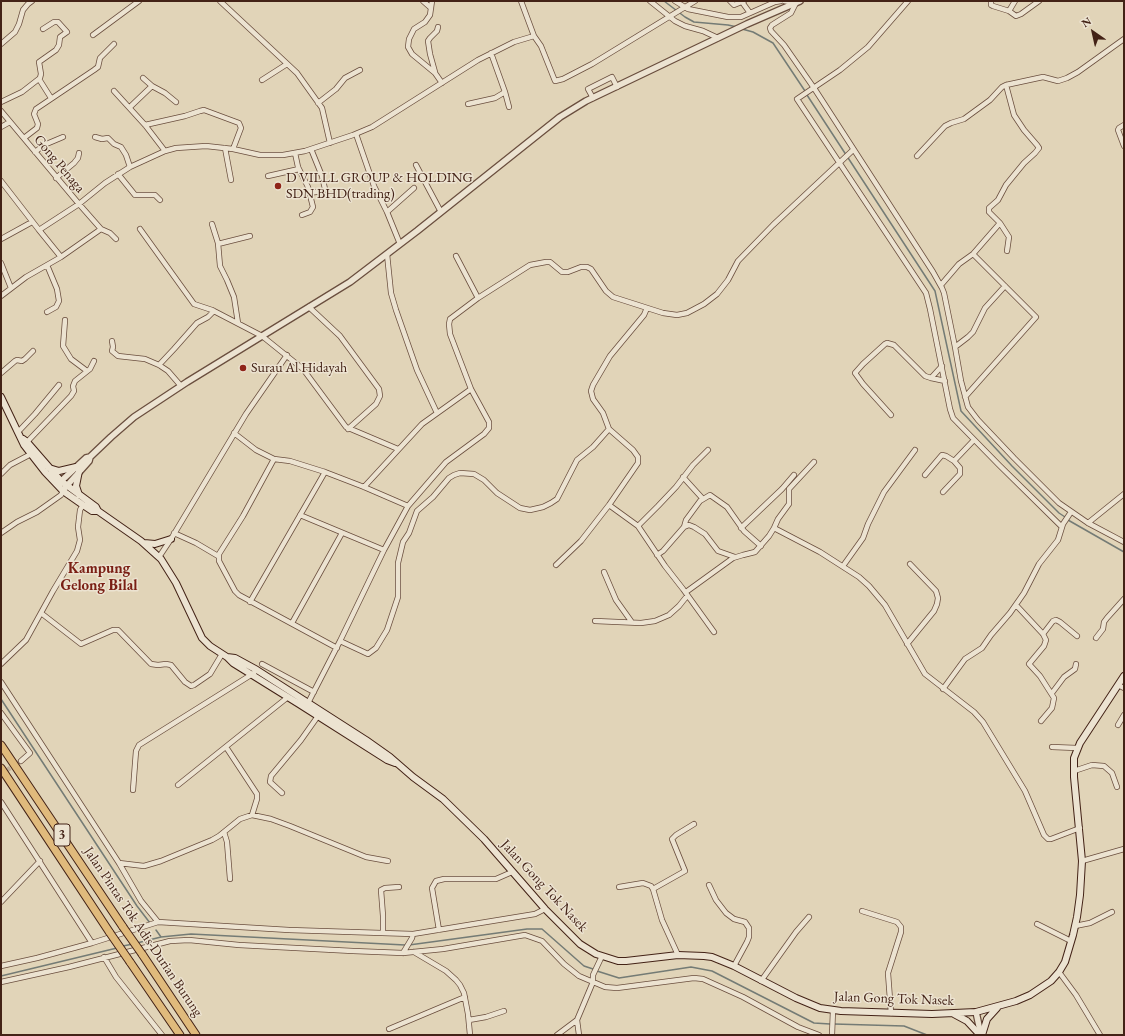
<!DOCTYPE html>
<style>
body{margin:0}
#map{position:relative;width:1125px;height:1036px;overflow:hidden;background:#e1d4b8;font-family:"EB Garamond",serif}
canvas{display:block}
.frame{position:absolute;inset:0;border:2px solid #432216;pointer-events:none}
.north{position:absolute;left:1073px;top:12px;width:40px;height:40px;-webkit-text-stroke:3px #ece3d1;paint-order:stroke;rotate:326deg;font-size:11px;font-weight:700;line-height:16px;text-align:center;color:#432216}
.north::after{content:'';display:block;margin:auto;width:14px;height:18px;background:#432216;clip-path:polygon(50% 0,100% 100%,50% 72%,0 100%)}
</style>
<div id="map">
<canvas width="1125" height="1036"></canvas>
<div class="frame"></div>
<div class="north">N</div>
</div>
<script>
const ctx = document.querySelector('canvas').getContext('2d');
ctx.lineJoin = 'round';
function shape(rows) {
  const path = new Path2D();
  for (const r of rows) {
    path.moveTo(r[0], r[1]);
    for (let i = 2; i < r.length; i += 2) path.lineTo(r[i], r[i + 1]);
  }
  return path;
}
function trace(path, color, width, dash) {
  ctx.strokeStyle = color;
  ctx.lineWidth = width;
  ctx.lineCap = dash ? 'butt' : 'round';
  ctx.setLineDash(dash || []);
  ctx.stroke(path);
}
function drawText(font, color, halo, rows, align = 'center') {
  ctx.font = font + ' "EB Garamond",serif';
  ctx.lineWidth = 3;
  ctx.setLineDash([]);
  ctx.textBaseline = 'middle';
  ctx.strokeStyle = halo;
  ctx.fillStyle = color;
  for (const [text, x, y, turn = 0] of rows) {
    ctx.save();
    ctx.translate(x, y);
    ctx.rotate((+turn || 0) * Math.PI / 180);
    ctx.textAlign = isNaN(turn) ? turn : align;
    if (halo) ctx.strokeText(text, 0, 0);
    ctx.fillText(text, 0, 0);
    ctx.restore();
  }
}
const stream = shape([
 [664,1,685,17,694,22,728,25,737,27],
 [742,29,753,32,773,43,805,91],
 [807,95,935,291,961,411,1012,466,1059,513,1065,517],
 [1068,520,1124,552],
 [1,699,137,906,150,923],
 [156,930,161,937],
 [137,943,161,937,191,934,405,945],
 [409,945,527,929,542,929,584,966,593,969],
 [123,946,133,944],
 [597,971,619,978,691,967,712,971,814,1023,830,1024],
 [1,976,117,948],
 [834,1024,904,1026,927,1035]
]);
const minorTunnel = shape([
 [1,774,21,761]
]);
const minor = shape([
 [220,1,297,73,322,108,330,143],
 [423,1,431,8],
 [432,1,430,15,425,22,414,29,409,39,408,47,412,54,435,73,442,83],
 [521,1,534,36],
 [650,1,675,21,685,26,703,31,718,38],
 [675,1,688,9,728,17,741,17,775,2,781,1],
 [730,1,734,5,744,1],
 [784,1,796,3,791,13,772,25,770,28,771,31,784,45,814,88,933,272,942,288,944,293,955,347,961,381,968,407,978,420,1014,458,1059,503,1088,523,1124,542],
 [908,1,868,47,840,70,797,99,926,293,930,309,950,409,953,418,999,465,1062,527],
 [991,1,991,5,993,6,1009,11,1016,16,1021,14,1039,1],
 [742,2,750,13],
 [1009,11,1015,1],
 [93,35,139,1],
 [1,44,15,32,19,24,23,10,28,4,32,1],
 [435,72,430,54,428,41,430,38,437,31,438,27],
 [39,79,51,98],
 [262,80,287,64],
 [152,86,165,93,176,102],
 [114,91,145,125,165,151],
 [505,92,509,107],
 [593,98,588,89,612,77,617,87],
 [1,102,22,92,40,78,41,74,39,62,56,50,59,45,60,37,67,32,58,22,54,22,43,29],
 [318,103,336,89,345,78,360,70],
 [468,104,495,98,505,92,491,53],
 [130,107,152,86,143,78],
 [1,111,79,204,101,229,110,233,116,239],
 [145,125,185,116,200,111,204,110,239,123,241,128,233,149],
 [1124,125,1119,128,1118,130,1124,146],
 [1,127,10,122],
 [356,134,374,186,387,212,400,244],
 [95,137,102,139,108,138,114,144,121,147,126,155,130,167],
 [24,138,37,128,38,124,34,114,36,109,94,70,98,67,100,58,114,44],
 [225,148,231,180],
 [35,152,44,145,63,137],
 [295,153,298,167,308,187,313,207,310,212,302,215],
 [917,156,945,126,951,123,964,119,990,100,1002,87,1006,85],
 [416,165,441,212],
 [118,174,135,195,155,195,160,200],
 [268,176,299,169],
 [56,178,74,163,78,158,79,153],
 [1,181,39,230,79,204,105,183,130,167,165,151,176,148,206,146,233,149,260,155,283,155,305,151,353,135,372,127,478,60,514,42,534,36,541,46,555,81,563,79,592,64,695,1],
 [309,193,323,191,325,189,322,176,311,149],
 [387,212,414,188],
 [1000,223,1009,237,1007,251],
 [212,224,218,243,220,266,227,280,234,297,238,323],
 [140,229,194,304,212,310,262,336,303,369,346,427,398,449],
 [39,230,61,257],
 [1,239,32,222],
 [218,244,250,236],
 [387,254,391,293,396,310,417,370,437,413],
 [456,256,478,298],
 [1,263,11,288],
 [47,265,57,289,59,301,56,307,47,312],
 [941,285,959,264,973,254,1000,223,989,212,989,208,998,200,1006,185,1024,163,1035,153,1039,148,1037,145,1024,130,1014,115,1006,85,1043,77,1058,81,1067,78,1078,72,1124,39],
 [1,296,26,277,61,257,101,229],
 [309,307,340,336,379,389,380,396,376,404,348,429],
 [65,320,63,346,71,359,87,371],
 [112,341,113,347,112,351,118,356,145,359,159,365,168,371,181,386],
 [955,347,968,337,973,332,985,308,1005,286],
 [159,365,174,349,197,323,208,317,214,311],
 [1,373,15,361,17,360,22,361,25,359,33,351],
 [931,378,942,366],
 [965,397,1036,317,973,254],
 [891,415,863,384,855,373,863,364,885,344,887,343,894,345,925,376,931,378,945,381],
 [18,432,35,414,59,385],
 [234,433,256,450,274,459,290,461,325,472,364,487,408,506],
 [27,442,71,396,74,391,73,386,75,381,90,369,94,361],
 [274,459,243,516,219,554,219,561,235,591,239,595,337,648],
 [1,474,10,465,31,454],
 [925,475,942,455,946,456,954,461],
 [683,477,703,499],
 [364,487,422,424,471,389],
 [943,492,960,474,960,468,954,461,974,440],
 [609,505,638,526,665,566,683,589,714,632],
 [300,515,384,550],
 [1088,523,1124,494],
 [638,526,658,506,676,487,693,465,708,450],
 [684,527,686,520,700,501,710,495,727,507,744,531,761,546],
 [741,528,782,489,794,475],
 [774,528,778,519,789,504,789,489,814,462],
 [1,533,17,522,37,512,61,495,63,491],
 [174,533,196,543,218,556],
 [657,555,663,551,684,527,689,525,694,527,705,534,718,551,735,557],
 [159,557,171,539,246,414,287,355],
 [556,565,581,541,609,505,638,463,638,457,633,450,609,429,603,413,593,399,591,391,593,385,610,356,644,315,647,308],
 [843,566,863,538,868,524,884,492,915,450],
 [604,572,616,600,631,621],
 [686,592,733,558,743,555,755,552,769,536,774,528,820,552,859,577,869,586,885,605,925,674,974,712,983,722,1025,791,1044,835,1048,839,1051,839,1080,828],
 [250,602,325,472],
 [1016,605,1043,634,1046,640,1044,646,1029,664,1040,676,1054,698,1052,708,1041,721],
 [41,613,81,644,113,630,118,630,151,664,158,665,166,664,171,665,185,682,191,686,194,685,210,674,222,654],
 [595,621,641,623,655,621,669,615,679,606,687,596],
 [292,623,342,533],
 [1043,634,1053,621,1056,620,1060,622,1077,636],
 [1096,638,1103,629,1104,622,1107,618,1124,599],
 [340,641,368,654,376,648,387,630,398,597,398,563,403,542,409,533,417,511,433,497,449,478,454,475,460,473,474,474,484,480,497,493,520,508,530,510,543,507,551,503,557,499,577,460,593,447,609,429],
 [907,644,934,611,937,604,938,598,936,591,910,564],
 [1,664,26,640,53,591,77,551,80,540,78,527,80,510,83,505],
 [262,664,314,692],
 [1,682,119,863,141,901,158,922],
 [1118,685,1124,688],
 [943,689,965,659,982,648,991,635,1010,613,1024,593,1039,564,1058,540,1063,524,1071,512],
 [1052,693,1064,677,1075,669,1076,664],
 [308,703,340,641,384,550,408,506,446,462,484,434,489,428,489,422,471,389,450,334,449,324,450,319,478,298,530,265,546,262,550,262,562,272,568,272,581,267,587,267,591,269,606,291,613,297,663,313,677,315,687,313,704,304,717,294,728,280,738,261,773,225,853,150],
 [1,713,30,753,21,761],
 [1118,725,1124,715],
 [226,747,257,794,257,799,252,815],
 [1052,747,1077,748],
 [1074,771,1092,765,1104,766,1112,773,1117,787],
 [178,785,288,697],
 [133,790,136,751,139,745,254,673],
 [282,793,270,782,271,776,301,740,318,716],
 [1,802,92,943],
 [224,832,227,842,230,879],
 [1082,861,1124,849],
 [119,863,144,866,161,861,212,840,219,836,240,819,252,815,271,819,290,826,366,857,388,861],
 [709,885,716,900,726,913,734,919,745,922,749,928,749,937,747,942,734,966],
 [619,887,643,883,651,886,653,889,662,920,678,955],
 [653,889,685,871,672,839,676,835,694,824],
 [1,902,40,861],
 [862,911,897,922,901,927,901,932,888,973,891,1013],
 [1037,924,1071,941],
 [1075,926,1090,923,1112,912],
 [439,930,432,888,436,881,444,879,496,879,512,872],
 [383,933,383,916,381,890,385,888,399,887],
 [414,952,446,971,456,980,460,985,464,993,468,1014,470,1035],
 [403,953,412,938,413,934],
 [104,957,116,977,162,1035],
 [1,966,37,958,92,943,158,922,289,930,413,934,535,914,545,909],
 [1059,972,1076,995,1100,1035],
 [761,981,796,932,809,917],
 [1,982,69,967,170,941,189,940,239,945,353,951,403,953,443,949,525,935,542,941,564,964,579,976,605,987,617,988,694,978,703,979,743,997,798,1027,819,1035],
 [469,1020,486,1017,504,1011],
 [577,1020,579,1035],
 [389,1029,465,997],
 [557,1035,577,1020,593,982,593,975,602,956],
 [832,1035,833,1010]
]);
const tertiary = shape([
 [59,483,86,458,90,457],
 [64,489,89,461,90,457,111,437,134,417,187,382,350,282,417,231,560,117,586,101,747,24,800,1],
 [976,1012,981,1035]
]);
const secondary = shape([
 [1,397,24,445,45,472,63,491,83,505,92,511,98,511],
 [23,439,27,442,61,481,96,507,98,511,141,541,161,559,176,583,202,638,210,646,227,657,233,663,299,704,387,760,395,763],
 [49,468,59,471,76,467],
 [79,471,76,486,79,495],
 [144,543,155,544,171,539],
 [227,657,235,658,257,670,366,740,390,757,413,777,443,799,484,839,545,909,580,944,596,954,618,961,626,961,678,955,704,956,712,957,734,966,796,998,820,1008,841,1011,932,1014,976,1012,1016,1001,1030,995,1051,981,1059,972,1065,962,1073,935,1077,917,1080,895,1082,861,1074,777,1074,758,1080,743,1124,676],
 [954,1014,967,1021,980,1035],
 [982,1035,987,1019,997,1008]
]);
const primary = shape([
 [1,745,123,927],
 [1,768,110,933],
 [142,954,196,1035],
 [130,962,180,1035]
]);
const primaryBridge = shape([
 [123,927,142,954],
 [110,933,130,962]
]);
const markers = [
 [278,186,4,"#8f2418"],
 [243,368,4,"#8f2418"]
];
const shields = [
 [62,835,16]
];
const shieldNames = [
 ["3",62,835]
];
const streetNames = [
 ["Gong Penaga",59,164,50],
 ["Jalan Gong Tok Nasek",544,886,47],
 ["Jalan Pintas Tok Adis-Durian Burung",143,932,56],
 ["Jalan Gong Tok Nasek",894,999,2]
];
const poiNames = [
 ["D VILLL GROUP & HOLDING",286,178],
 ["SDN BHD(trading)",286,194],
 ["Surau Al Hidayah",251,368]
];
const neighbourhoodNames = [
 ["Kampung",99,569],
 ["Gelong Bilal",99,586]
];
trace(stream, '#747b75', 1.5);
trace(minorTunnel, '#c1b098', 4.5, [4.5, 2]);
trace(minor, '#6a4e3e', 6);
trace(tertiary, '#6a4e3e', 8);
trace(secondary, '#432216', 8);
trace(primary, '#432216', 9);
trace(minor, '#ece3d1', 4.5);
trace(tertiary, '#ece3d1', 5.5);
trace(secondary, '#ece3d1', 6);
trace(primary, '#e0ba7c', 7);
trace(primaryBridge, '#432216', 9, []);
trace(primaryBridge, '#e0ba7c', 7);
for (const [x, y, r, color] of markers) {
  const dot = new Path2D();
  dot.arc(x, y, r, 0, 2 * Math.PI);
  ctx.fillStyle = color;
  ctx.fill(dot);
  trace(dot, '#ece3d1', 1.5);
}
for (const [x, y, w] of shields) {
  const box = new Path2D();
  box.roundRect(x - w / 2, y - 11, w, 22, 3);
  ctx.fillStyle = '#ece3d1';
  ctx.fill(box);
  trace(box, '#432216', 1);
}
drawText('bold 13px', '#432216', null, shieldNames);
drawText('14px', '#432216', '#ece3d1', streetNames);
drawText('14px', '#432216', '#ece3d1', poiNames, 'left');
drawText('bold 15px', '#7a1f14', '#ece3d1', neighbourhoodNames);
</script>
